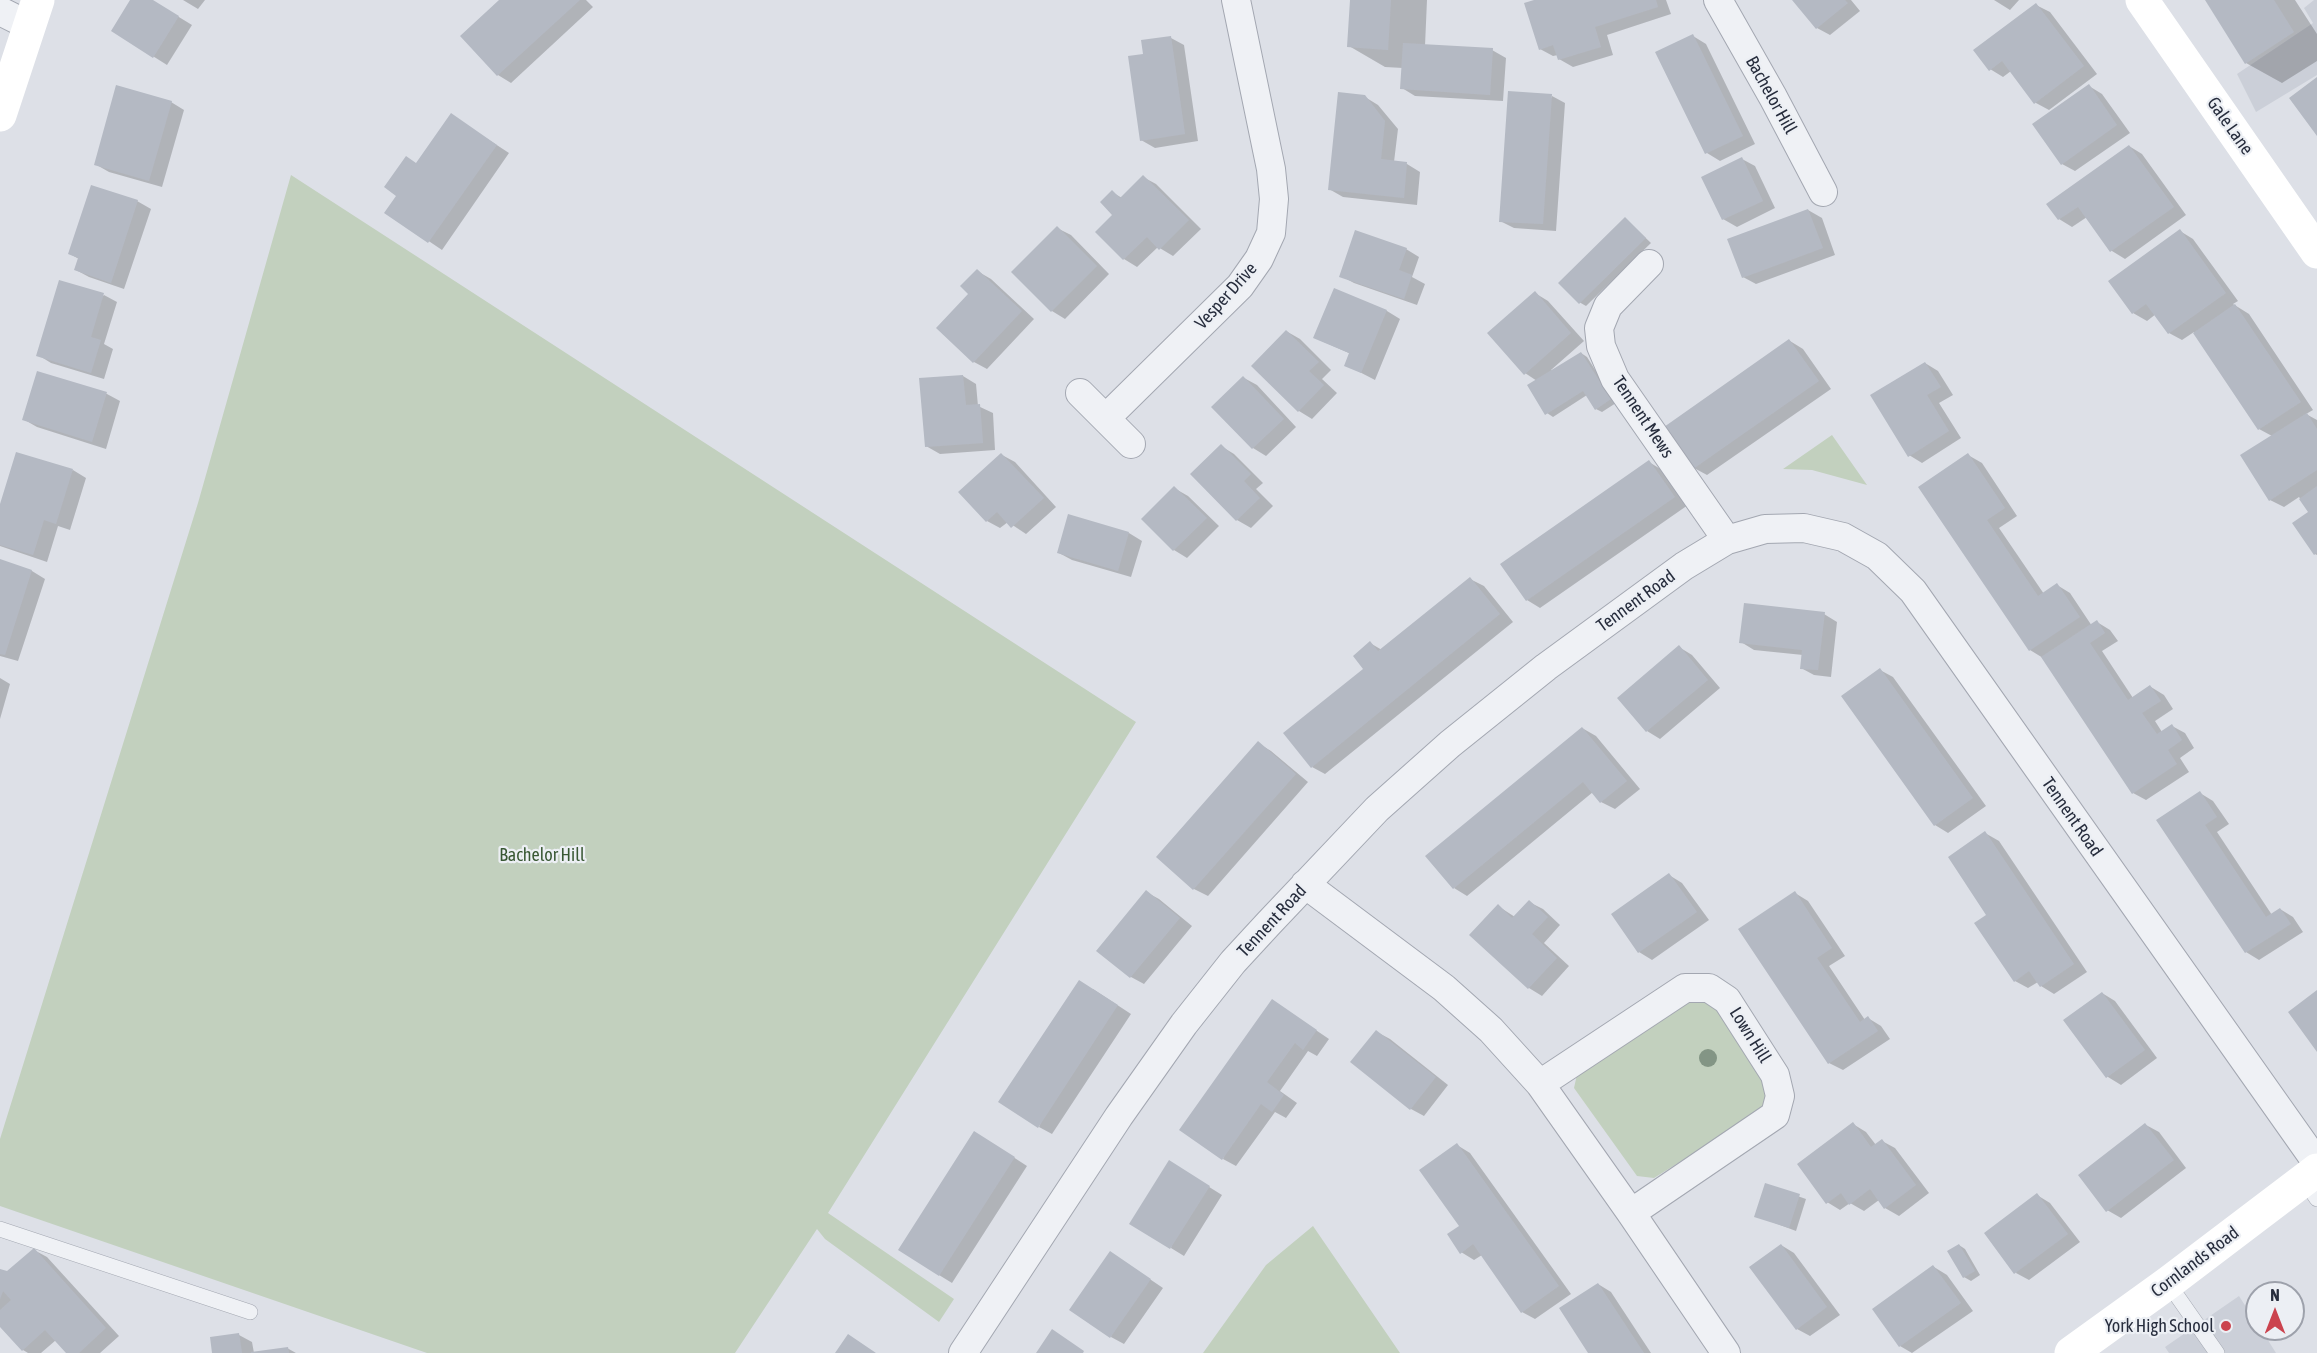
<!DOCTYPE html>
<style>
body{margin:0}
#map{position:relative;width:2317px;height:1353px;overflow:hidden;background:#dde0e7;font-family:"Asap Condensed",sans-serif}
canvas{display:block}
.north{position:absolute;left:2245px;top:1281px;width:60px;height:60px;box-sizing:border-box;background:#eceff4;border:2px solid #9da1ab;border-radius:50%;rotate:0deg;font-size:16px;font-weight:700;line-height:24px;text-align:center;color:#272d3d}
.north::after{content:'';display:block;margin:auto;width:21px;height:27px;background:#cb434e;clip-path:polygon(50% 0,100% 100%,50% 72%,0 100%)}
</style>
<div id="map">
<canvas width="2317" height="1353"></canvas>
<div class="north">N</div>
</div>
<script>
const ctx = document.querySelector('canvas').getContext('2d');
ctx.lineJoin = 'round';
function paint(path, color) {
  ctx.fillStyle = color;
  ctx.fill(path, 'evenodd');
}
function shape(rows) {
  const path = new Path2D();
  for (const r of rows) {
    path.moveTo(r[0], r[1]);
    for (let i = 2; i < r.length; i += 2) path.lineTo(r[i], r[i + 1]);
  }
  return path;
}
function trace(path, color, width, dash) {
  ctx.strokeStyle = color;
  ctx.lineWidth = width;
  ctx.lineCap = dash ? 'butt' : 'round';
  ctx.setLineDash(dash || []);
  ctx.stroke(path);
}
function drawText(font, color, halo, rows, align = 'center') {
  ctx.font = font + ' "Asap Condensed",sans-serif';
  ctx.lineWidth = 4.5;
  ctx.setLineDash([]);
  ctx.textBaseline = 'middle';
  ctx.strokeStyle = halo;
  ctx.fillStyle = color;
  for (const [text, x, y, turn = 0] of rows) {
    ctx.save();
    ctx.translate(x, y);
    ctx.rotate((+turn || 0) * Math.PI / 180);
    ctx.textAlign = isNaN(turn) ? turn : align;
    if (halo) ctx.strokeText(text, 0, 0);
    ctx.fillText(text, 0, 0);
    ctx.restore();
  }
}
const built = shape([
 [2314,0,2317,0,2317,75,2256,112,2237,74,2313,23,2304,8],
 [2239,1296,2257,1324,2257,1329,2261,1329,2276,1353,2169,1353,2165,1347]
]);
const green = shape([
 [291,175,1136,722,828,1213,954,1299,939,1322,825,1239,817,1229,735,1353,427,1353,0,1206,0,1139,198,503],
 [1832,435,1867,485,1812,470,1783,469],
 [1695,998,1714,1003,1767,1086,1765,1109,1654,1178,1637,1176,1574,1088,1578,1070],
 [1313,1226,1400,1353,1203,1353,1266,1265]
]);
const shadow = shape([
 [132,0,151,0,192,25,167,65,113,31],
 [183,0,205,0,198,9],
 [501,0,586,0,593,7,511,83,498,75,462,36],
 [1351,0,1427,0,1425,46,1492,50,1506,58,1503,101,1415,96,1402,88,1403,68,1385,67,1349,46],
 [1539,0,1666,0,1671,14,1607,35,1613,55,1573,67,1559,59,1558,55,1553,56,1540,49],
 [1794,0,1851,0,1860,11,1830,35,1817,28],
 [1994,0,2019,0,2010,10],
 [2206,0,2295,0,2317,34,2317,61,2282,83,2246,63],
 [2036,5,2050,12,2097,74,2049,110,2036,103,2011,71,2003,77,1990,69],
 [1693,36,1706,44,1755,144,1720,161,1707,153,1657,53],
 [1171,38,1184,45,1198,141,1155,148,1141,140,1145,55],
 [2089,86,2102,94,2130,133,2075,171,2062,164],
 [1552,96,1565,103,1556,231,1514,228,1500,221],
 [1365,97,1378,105,1398,129,1394,162,1407,164,1420,172,1417,205,1343,197,1329,189],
 [171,102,184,110,162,187,109,172,95,164],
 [451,115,509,153,442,250,387,213],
 [2129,146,2142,154,2186,215,2125,259,2112,251,2087,217,2072,227,2059,219,2048,204],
 [1742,159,1755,166,1775,208,1737,227,1723,219],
 [1143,177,1156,184,1201,229,1173,256,1158,247,1137,267,1124,259,1097,232,1114,215,1112,192,1122,198],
 [137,201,151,209,124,289,89,277,76,270,79,259,70,254],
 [1808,210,1822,218,1835,255,1756,284,1743,277],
 [1626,219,1651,243,1586,306,1579,302],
 [1057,228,1071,235,1109,274,1065,319,1052,311,1013,272],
 [2180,231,2193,239,2238,301,2233,304,2249,314,2313,410,2306,414,2317,420,2317,555,2315,554,2310,512,2299,497,2284,507,2270,500,2272,436,2259,429,2194,332,2182,340,2169,333,2156,314,2147,321,2133,313],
 [1406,249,1419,257,1412,277,1425,284,1417,305,1354,283,1341,276],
 [977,271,991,279,1034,319,987,369,974,362,970,294],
 [1335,290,1387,311,1400,319,1375,380,1346,365,1351,354,1315,338],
 [1535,293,1548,301,1584,341,1551,370,1552,371,1581,353,1587,357,1616,403,1602,412,1596,409,1587,395,1553,417,1547,413,1537,381,1525,373],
 [104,295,117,302,104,344,113,349,104,379,51,363,38,355],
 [1286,331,1300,339,1331,370,1322,379,1337,393,1312,419,1299,411],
 [1790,341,1803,349,1831,389,1707,475,1694,468],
 [1925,363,1938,371,1953,395,1939,403,1961,438,1922,463,1909,455],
 [38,373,107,394,120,401,106,449,37,427,23,419],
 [963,376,976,384,978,406,993,413,995,450,940,454,926,446],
 [1244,378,1257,385,1296,427,1266,456,1253,448],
 [1221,446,1234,454,1263,483,1256,489,1273,506,1251,528,1237,520,1192,474],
 [1002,455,1015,462,1056,507,1026,534,1008,522,1000,528,987,521],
 [1968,455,1982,463,2017,516,1999,528,2044,594,2057,585,2070,593,2092,626,2097,622,2110,630,2118,641,2102,651,2133,698,2151,687,2164,695,2173,709,2155,721,2162,732,2172,726,2185,733,2194,748,2180,758,2189,772,2146,800,2133,793,2043,658,2030,650,1920,488],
 [1649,462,1662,470,1688,505,1540,608,1527,600,1502,565],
 [73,470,86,478,70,530,58,526,47,562,0,546,0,509],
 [1174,488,1188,496,1219,526,1187,558,1174,550,1143,519],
 [1129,533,1142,541,1131,577,1072,560,1059,553],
 [0,561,32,571,45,579,18,661,0,656],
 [1470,579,1484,586,1513,622,1325,774,1312,767,1365,669,1370,643,1382,650],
 [1824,614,1837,622,1831,677,1814,675,1801,668,1803,655,1754,650,1741,642],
 [1679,647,1692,655,1720,688,1660,739,1647,731],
 [1880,670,1893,677,1986,806,1948,833,1935,825],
 [0,678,10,684,0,719],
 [1582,728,1596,736,1640,789,1615,809,1601,802,1593,792,1467,896,1454,888],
 [1258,743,1271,751,1308,782,1208,896,1194,889,1158,857],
 [2200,793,2213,801,2229,824,2217,832,2272,915,2280,909,2293,917,2303,932,2259,960,2246,952,2158,821],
 [1985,833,1999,841,2087,972,2054,994,2041,986,2038,982,2028,988,2015,981,1988,915],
 [1669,875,1682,883,1709,920,1652,960,1639,952,1613,914],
 [1146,892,1159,899,1192,926,1144,984,1131,977,1099,951],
 [1795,893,1808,901,1845,956,1829,966,1865,1020,1868,1018,1881,1026,1890,1039,1843,1070,1829,1063],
 [1529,902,1543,909,1560,925,1544,943,1569,966,1542,996,1529,988,1498,906,1515,917],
 [1093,989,1131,1014,1052,1134,1039,1127],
 [2102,993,2115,1001,2157,1058,2121,1085,2108,1077,2065,1020],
 [1273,1001,1329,1039,1317,1056,1308,1051,1280,1091,1297,1103,1286,1118,1275,1112,1236,1166,1223,1159],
 [1377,1032,1390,1039,1448,1085,1424,1116,1411,1109],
 [1853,1124,1866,1132,1876,1145,1882,1141,1895,1148,1929,1193,1899,1216,1885,1208,1879,1200,1864,1211,1850,1203,1840,1210,1827,1202],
 [2146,1125,2159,1132,2186,1168,2121,1218,2107,1210],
 [987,1140,1027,1166,952,1283,939,1275],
 [1457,1145,1470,1153,1571,1294,1535,1319,1522,1312,1482,1255,1474,1260,1461,1252],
 [1182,1170,1222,1195,1184,1256,1171,1248],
 [1766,1185,1806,1199,1796,1231,1756,1216],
 [2037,1195,2050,1203,2080,1242,2029,1280,2016,1273],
 [1781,1245,1794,1253,1840,1315,1810,1336,1797,1329],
 [1959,1245,1965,1249,1980,1275,1971,1281,1964,1277],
 [34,1250,47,1257,119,1336,100,1353,68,1353,56,1340,41,1353,28,1353,23,1350,0,1325,0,1270,7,1273],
 [1123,1261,1163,1288,1124,1344,1111,1337],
 [1934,1267,1947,1275,1973,1311,1912,1353,1900,1346],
 [1598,1284,1611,1292,1651,1353,1590,1353],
 [239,1335,252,1342,254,1353,287,1348,296,1353,214,1353]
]);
const building = shape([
 [130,0,153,0,179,16,153,58,111,31],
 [499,0,580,0,497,76,460,36],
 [1350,0,1391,0,1388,50,1347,47],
 [1534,0,1656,0,1658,7,1595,27,1601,47,1558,60,1553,45,1539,50,1524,3],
 [1792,0,1845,0,1848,3,1816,29],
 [2205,0,2274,0,2294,32,2245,64],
 [2036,3,2084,66,2034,104,2002,61,1989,71,1973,50],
 [1693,34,1743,136,1705,154,1655,52],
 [1171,36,1185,134,1140,141,1128,56,1143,54,1141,40],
 [1403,43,1493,48,1490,95,1400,89],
 [2317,77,2317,136,2289,98],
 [2089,84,2117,125,2061,165,2032,124],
 [116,85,172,101,149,181,94,165],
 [1508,91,1552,94,1543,224,1499,222],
 [1338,92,1365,95,1385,121,1381,159,1407,162,1404,198,1328,190],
 [451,113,497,145,428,243,384,213,396,196,384,187,406,156,416,163],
 [2129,145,2174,207,2110,252,2078,207,2058,220,2046,204],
 [1742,157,1763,201,1722,220,1701,177],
 [1143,175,1189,220,1159,250,1147,237,1123,260,1095,232,1112,215,1100,202,1112,190,1120,198],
 [91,185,138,200,111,283,74,270,78,258,68,254],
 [1808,209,1823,248,1742,278,1727,239],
 [1625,217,1646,238,1579,304,1558,283],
 [1057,226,1097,266,1051,312,1011,272],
 [2180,229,2226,293,2168,334,2146,304,2132,314,2108,281],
 [1355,230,1407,248,1399,270,1412,275,1404,299,1339,277],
 [977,269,1022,311,973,363,936,328,968,294,960,286],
 [59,280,104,293,91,337,101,340,91,373,36,356],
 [1334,288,1387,310,1361,373,1344,366,1349,353,1313,338],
 [1535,291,1571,333,1524,375,1487,333],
 [2235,304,2301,402,2258,430,2193,333],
 [1286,330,1319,362,1309,371,1324,385,1298,412,1251,366],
 [1789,339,1819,381,1693,469,1664,427],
 [1581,352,1611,399,1595,410,1583,391,1545,415,1527,385],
 [1925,362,1941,387,1927,395,1949,431,1908,457,1870,395],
 [37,371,107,392,92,442,22,420],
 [963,375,966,405,980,404,983,443,925,447,919,378],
 [1243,376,1284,419,1252,449,1211,407],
 [2307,413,2317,429,2317,470,2269,501,2240,455],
 [1221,444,1251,474,1244,481,1260,498,1236,521,1190,474],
 [16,452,73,469,56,524,44,520,33,555,0,545,0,504],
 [1001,453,1044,498,1011,528,997,512,986,522,958,492],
 [1968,453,2005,508,1987,520,2038,596,2057,583,2080,617,2029,651,1918,487],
 [1649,460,1675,497,1526,601,1500,564],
 [1174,486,1207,518,1173,551,1141,519],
 [2317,486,2317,553,2314,555,2292,523,2308,512,2299,499],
 [1068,514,1129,532,1118,571,1057,553],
 [0,559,32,570,5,655,0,654],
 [1470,577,1500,614,1311,768,1283,733,1363,669,1353,656,1370,641,1378,651],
 [1744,603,1825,612,1818,670,1800,669,1802,650,1739,643],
 [2097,620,2105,633,2090,643,2128,700,2150,685,2161,701,2142,713,2157,734,2172,724,2182,740,2168,750,2177,764,2132,794,2041,657],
 [1679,645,1708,680,1646,732,1617,698],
 [1880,668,1973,798,1934,826,1841,696],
 [1582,727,1627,781,1600,803,1583,782,1453,889,1425,856],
 [1258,741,1296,774,1193,890,1156,857],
 [2200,791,2217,817,2205,825,2266,917,2280,908,2291,924,2245,953,2156,820],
 [1985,831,2074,964,2040,987,2029,971,2014,982,1974,923,1986,915,1948,857],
 [1669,873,1697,912,1638,953,1611,914],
 [1146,890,1180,918,1130,978,1096,951],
 [1795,891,1832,948,1817,958,1860,1022,1868,1016,1878,1031,1828,1064,1738,929],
 [1529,900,1548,917,1532,934,1557,958,1528,989,1469,935,1498,904,1512,918],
 [1079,980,1118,1005,1038,1128,998,1102],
 [2317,990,2317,1052,2288,1012],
 [2102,992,2145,1050,2106,1078,2063,1020],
 [1272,999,1317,1030,1303,1050,1295,1043,1267,1082,1284,1095,1272,1112,1261,1104,1222,1160,1179,1130],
 [1376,1030,1436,1077,1410,1110,1350,1062],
 [1853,1122,1871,1147,1882,1139,1916,1185,1884,1209,1870,1189,1849,1205,1841,1193,1826,1204,1797,1164],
 [2145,1123,2174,1160,2106,1212,2078,1175],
 [974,1131,1015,1157,939,1276,898,1250],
 [1457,1143,1559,1286,1521,1313,1473,1244,1460,1254,1447,1234,1459,1226,1419,1170],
 [1169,1160,1210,1186,1170,1249,1129,1224],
 [1765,1183,1800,1194,1789,1228,1754,1217],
 [2037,1193,2068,1234,2014,1274,1984,1233],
 [1781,1244,1827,1307,1796,1330,1749,1267],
 [1959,1244,1975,1271,1963,1278,1947,1251],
 [34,1248,106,1328,79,1353,66,1353,45,1330,22,1351,0,1327,0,1310,11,1300,3,1291,0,1299,0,1269,7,1271],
 [1110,1251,1151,1279,1110,1338,1069,1310],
 [1933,1265,1961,1303,1899,1347,1872,1309],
 [1598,1283,1644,1353,1588,1353,1559,1308],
 [1052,1329,1084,1351,1083,1353,1036,1353],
 [239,1333,242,1353,212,1353,210,1337],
 [848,1334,876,1353,835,1353],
 [288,1347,289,1353,251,1353,251,1352]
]);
const lane = shape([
 [2304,1180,2317,1199],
 [0,1229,250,1312],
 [2168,1283,2217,1353]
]);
const street = shape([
 [1718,0,1773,97,1823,192],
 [0,11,30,26],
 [1649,264,1608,306,1599,328,1601,346,1615,379,1727,540],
 [1080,393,1131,444],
 [1106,418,1240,286,1259,259,1271,233,1274,199,1271,169,1236,0],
 [1305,884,1444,988,1491,1030,1540,1084,1631,1213,1726,1353],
 [1540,1084,1685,988,1709,988,1727,1000,1775,1075,1780,1096,1775,1115,1631,1213],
 [963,1353,1119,1116,1184,1024,1233,962,1269,923,1377,809,1450,744,1546,667,1684,566,1727,540,1765,529,1804,528,1843,537,1877,556,1913,591,2317,1163]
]);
const secondary = shape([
 [2142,0,2317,252],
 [0,115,38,0],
 [2071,1353,2168,1283,2317,1170]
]);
const trees = [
 [1708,1058]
];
const markers = [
 [2226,1326,6,"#cb434e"]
];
const streetNames = [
 ["Bachelor Hill",1771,95,61],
 ["Gale Lane",2230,126,55],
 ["Vesper Drive",1226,296,-48],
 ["Tennent Mews",1643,417,56],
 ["Tennent Road",1636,601,-36],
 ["Tennent Road",2072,817,55],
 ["Tennent Road",1272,921,-47],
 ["Lown Hill",1750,1035,58],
 ["Cornlands Road",2195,1262,-37]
];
const parkNames = [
 ["Bachelor Hill",542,855]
];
const poiNames = [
 ["York High School",2214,1326]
];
paint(built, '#cbcfd8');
paint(green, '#c2d0be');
paint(shadow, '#0003');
paint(building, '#b4b9c3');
trace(lane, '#a3a7b1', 16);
trace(street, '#a3a7b1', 30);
trace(lane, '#eff1f5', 15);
trace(street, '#eff1f5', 28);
trace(secondary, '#fff', 33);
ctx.fillStyle = '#839585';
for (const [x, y] of trees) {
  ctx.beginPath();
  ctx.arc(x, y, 9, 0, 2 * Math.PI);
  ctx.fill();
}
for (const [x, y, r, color] of markers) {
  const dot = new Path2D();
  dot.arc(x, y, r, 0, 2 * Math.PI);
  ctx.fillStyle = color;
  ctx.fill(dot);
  trace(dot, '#eceff4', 2);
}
drawText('18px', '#272d3d', '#eceff4', streetNames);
drawText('18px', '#395834', '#eceff4', parkNames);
drawText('18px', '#272d3d', '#eceff4', poiNames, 'right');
</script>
